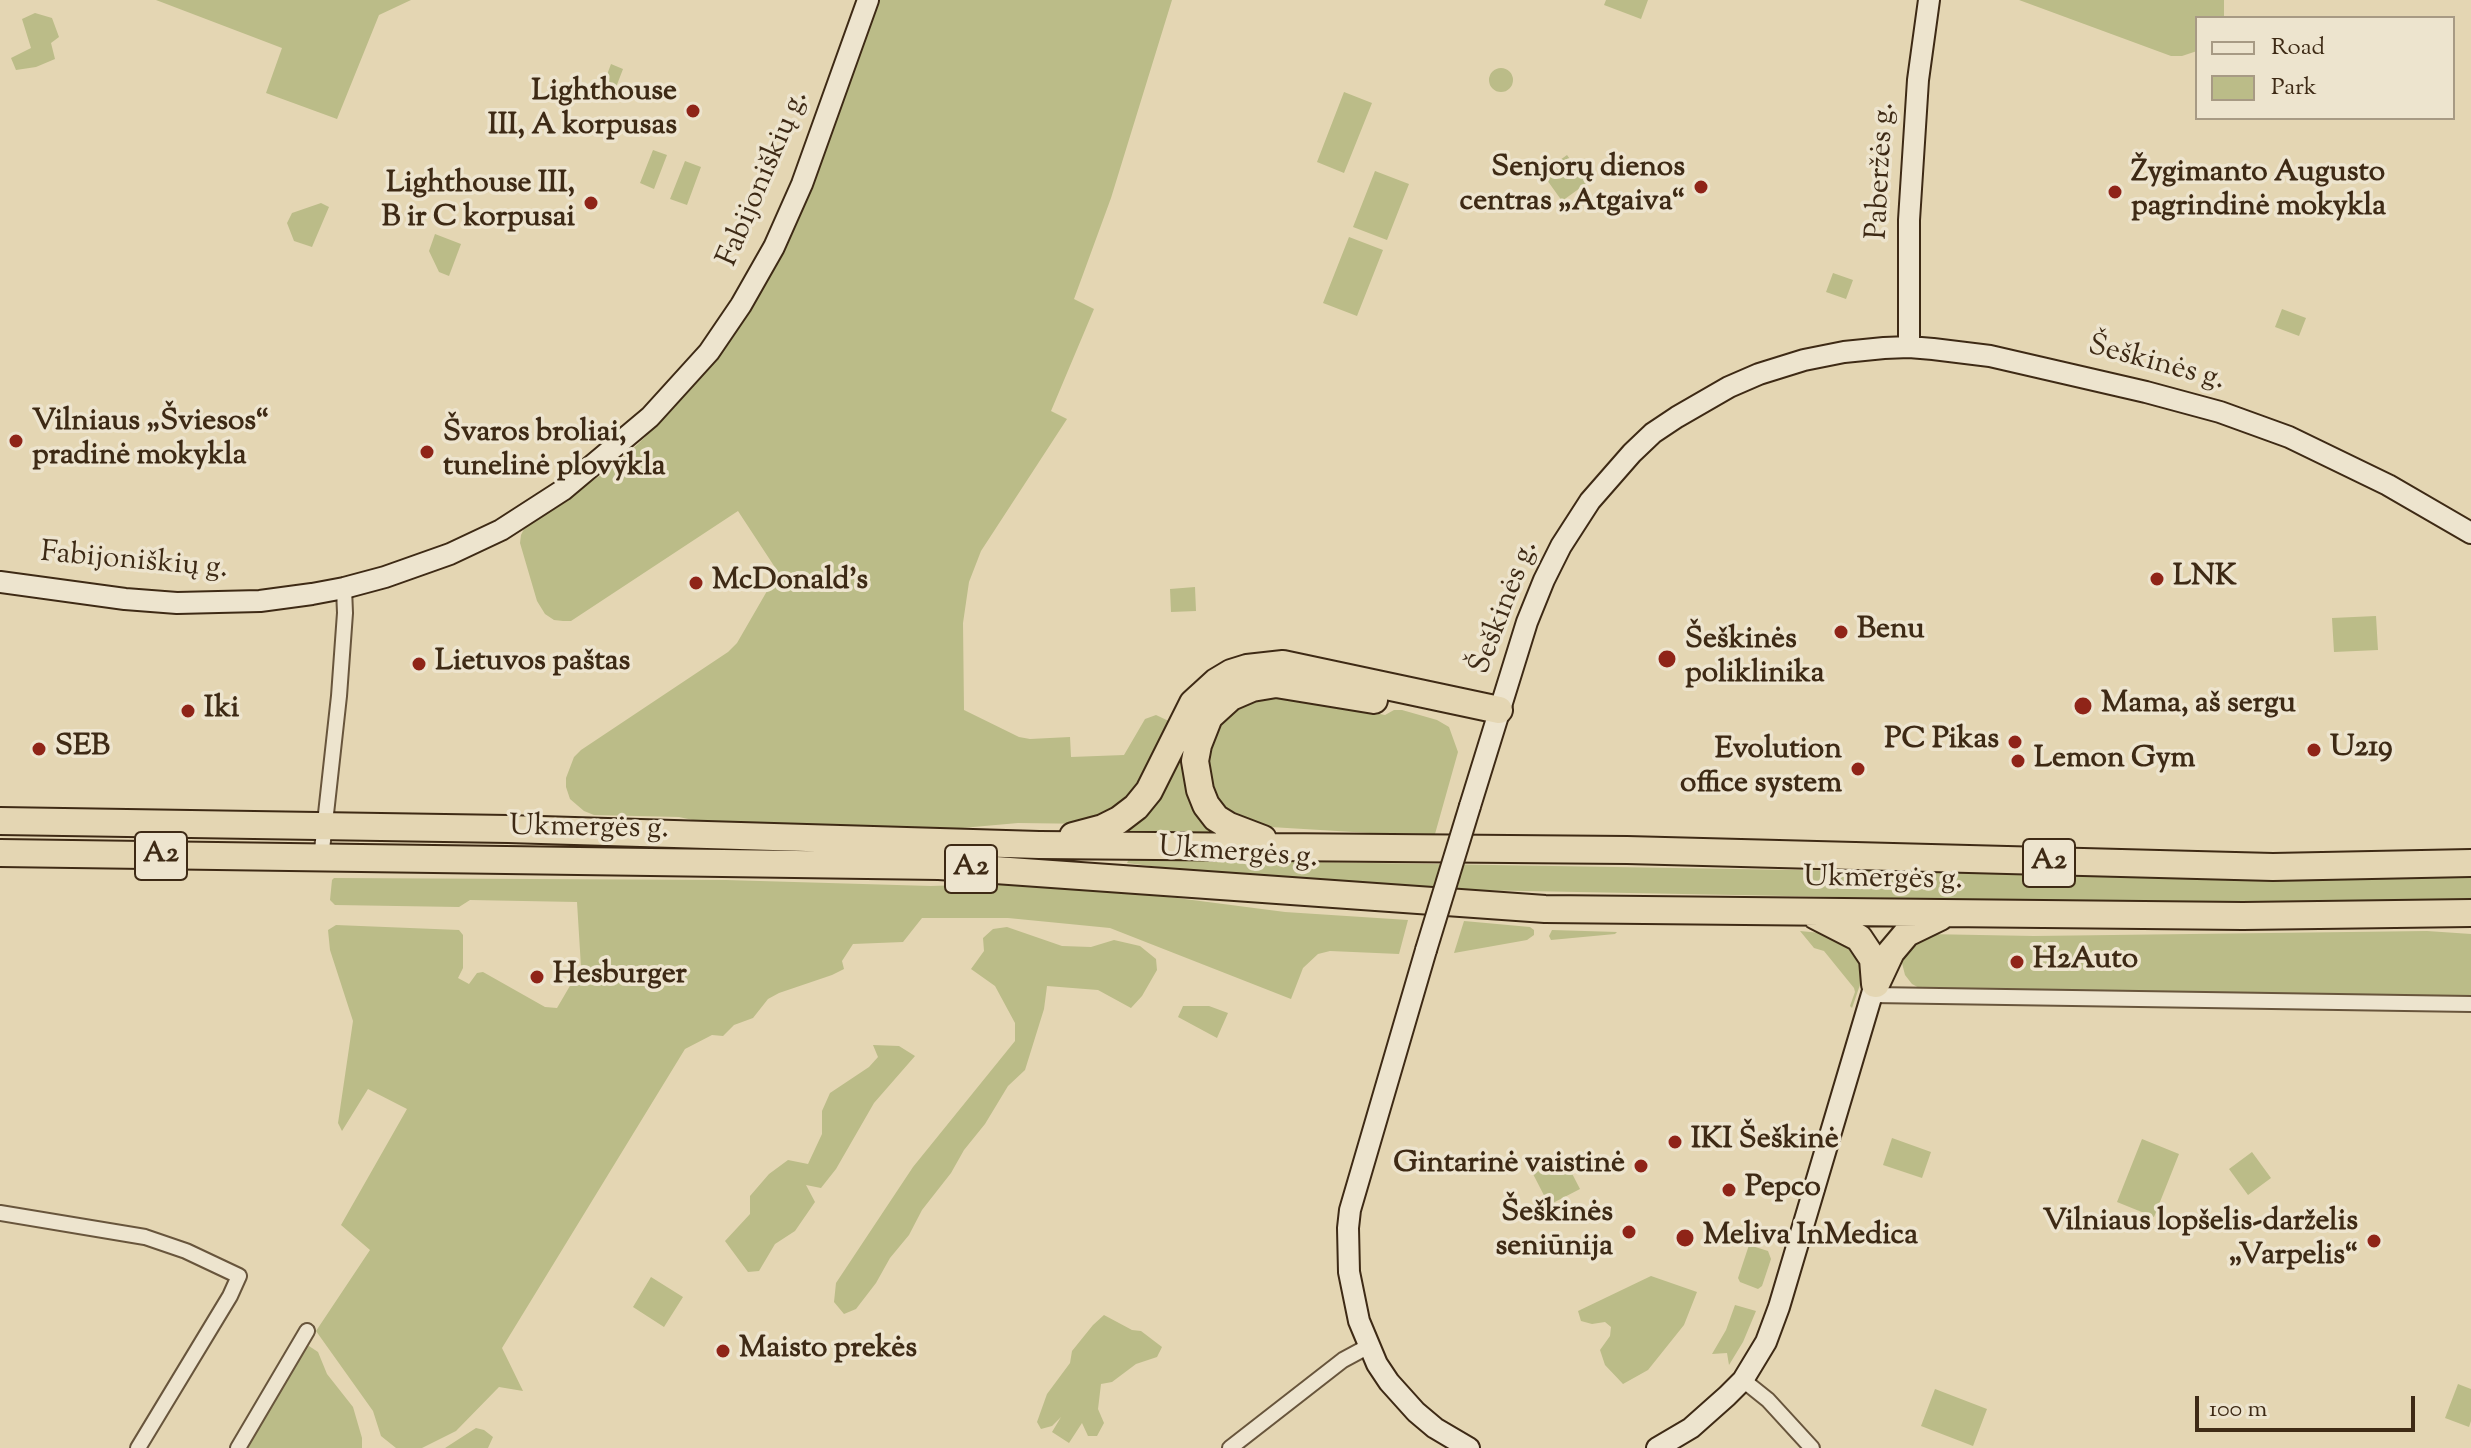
<!DOCTYPE html>
<meta charset="utf-8">
<style>
body{margin:0}
#map{position:relative;width:2471px;height:1448px;overflow:hidden;background:#e4d6b3;font-family:"Sorts Mill Goudy",serif}
canvas{display:block}
.legend{position:absolute;left:2195px;top:16px;width:260px;height:104px;box-sizing:border-box;background:#ede4ce;border:2px solid #a79a84;margin:0;padding:10px 14px;list-style:none;font-size:24px;color:#3e2a15}
.legend li{display:flex;align-items:center;gap:16px;height:40px}
.legend b{width:40px;border:2px solid #a79a84}
.scale{position:absolute;left:2195px;top:1396px;width:220px;height:36px;box-sizing:border-box;border:4px solid #3e2a15;border-top:0;padding-left:10px;font-size:24px;line-height:28px;white-space:nowrap;color:#3e2a15;-webkit-text-stroke:6px #ede4ce;paint-order:stroke}
</style>
<div id="map">
<canvas width="2471" height="1448"></canvas>
<ul class="legend">
<li><b style="height:10px;background:#ede4ce"></b>Road</li>
<li><b style="height:22px;background:#bbbc88"></b>Park</li>
</ul>
<div class="scale">100 m</div>
</div>
<script>
const ctx = document.querySelector('canvas').getContext('2d');
ctx.lineJoin = 'round';
function paint(path, color) {
  ctx.fillStyle = color;
  ctx.fill(path, 'evenodd');
}
function shape(rows) {
  const path = new Path2D();
  for (const r of rows) {
    if (r.length === 3) {
      path.moveTo(r[0] + r[2], r[1]);
      path.arc(r[0], r[1], r[2], 0, 2 * Math.PI);
      continue;
    }
    path.moveTo(r[0], r[1]);
    for (let i = 2; i < r.length; i += 2) path.lineTo(r[i], r[i + 1]);
  }
  return path;
}
function trace(path, color, width, dash) {
  ctx.strokeStyle = color;
  ctx.lineWidth = width;
  ctx.lineCap = dash ? 'butt' : 'round';
  ctx.setLineDash(dash || []);
  ctx.stroke(path);
}
function drawText(font, color, halo, rows, align = 'center') {
  ctx.font = font + ' "Sorts Mill Goudy",serif';
  ctx.lineWidth = 7;
  ctx.setLineDash([]);
  ctx.textBaseline = 'middle';
  ctx.strokeStyle = halo;
  ctx.fillStyle = color;
  for (const [text, x, y, turn = 0] of rows) {
    ctx.save();
    ctx.translate(x, y);
    ctx.rotate((+turn || 0) * Math.PI / 180);
    ctx.textAlign = isNaN(turn) ? turn : align;
    if (halo) ctx.strokeText(text, 0, 0);
    ctx.fillText(text, 0, 0);
    ctx.restore();
  }
}
const green = shape([
 [156,0,411,0,379,15,337,119,266,93,282,48],
 [877,0,1172,0,1111,198,1074,299,1094,309,1051,411,1067,419,981,551,969,582,963,623,964,710,1019,737,1030,739,1070,737,1071,757,1124,755,1145,719,1156,715,1173,723,1135,798,1094,824,1018,823,940,830,707,823,679,817,594,815,584,811,570,799,566,787,566,778,574,757,581,750,728,652,737,643,778,572,738,511,571,621,563,621,554,620,545,614,537,601,520,543,521,535,525,527,608,470,638,444,672,410,740,327,788,241,808,195],
 [1606,0,1648,0,1641,19,1604,5],
 [2019,0,2224,0,2224,18,2197,18,2197,51,2182,56,2171,56],
 [35,13,52,18,59,37,51,43,55,59,36,67,16,70,11,58,31,48,22,19],
 [611,64,623,69,610,103,598,99],
 [1501,80,12],
 [1344,92,1372,103,1344,173,1317,162],
 [653,150,667,155,654,189,640,183],
 [1567,155,1587,183,1562,201,1542,173],
 [685,161,701,167,687,205,670,199],
 [1375,171,1409,184,1387,240,1353,227],
 [321,203,329,207,312,247,294,241,287,223,292,213],
 [435,234,461,244,449,276,439,272,429,251],
 [1349,237,1383,250,1357,316,1323,303],
 [1833,273,1853,280,1846,299,1826,292],
 [2282,309,2306,318,2299,336,2275,327],
 [1195,587,1196,611,1171,612,1170,589],
 [2376,616,2378,650,2334,652,2332,618],
 [1282,679,1193,723,1222,834,1120,832,1191,718],
 [1290,696,1385,715,1394,710,1402,710,1437,720,1449,727,1458,752,1435,834,1370,833,1254,826,1224,812,1209,794,1204,768,1210,728,1235,701],
 [1129,859,2342,879,2471,875,2471,902,2259,905,1316,887,1127,863],
 [334,878,726,880,931,886,1024,883,1115,890,1285,912,1408,920,1399,954,1330,951,1318,954,1303,968,1291,999,1110,928,1008,918,922,918,903,942,853,944,842,961,844,969,832,975,779,993,768,999,753,1018,734,1025,723,1036,712,1035,685,1049,502,1348,523,1391,499,1387,456,1431,422,1448,396,1448,381,1436,373,1411,316,1331,370,1250,341,1225,407,1109,368,1089,342,1131,338,1123,353,1021,330,950,328,930,336,925,459,930,463,935,463,968,458,978,469,984,477,973,483,972,545,1007,557,1008,581,967,577,902,470,900,459,907,335,905,330,900,332,880],
 [1464,921,1530,927,1534,930,1534,935,1527,940,1454,953],
 [1007,927,1062,946,1091,947,1114,940,1140,946,1156,959,1157,970,1142,996,1131,1008,1098,990,1047,986,1044,1009,1025,1070,1008,1086,985,1124,964,1150,951,1173,922,1210,909,1235,890,1258,876,1283,856,1309,844,1314,834,1302,836,1283,913,1167,1015,1041,1015,1023,995,986,971,969,984,951,983,938,993,929],
 [1552,930,1617,932,1615,934,1551,940,1549,936],
 [1800,931,1841,935,1863,964,1861,982,1852,1008,1850,1006,1855,992,1854,988,1824,951,1814,948],
 [2427,931,2471,934,2471,997,1923,990,1912,984,1905,975,1902,963,1905,947,1925,934,2034,936],
 [1183,1006,1209,1006,1228,1013,1217,1038,1178,1017],
 [873,1045,899,1046,915,1056,874,1103,836,1169,821,1188,806,1185,815,1202,795,1231,775,1244,759,1271,748,1272,725,1241,750,1214,750,1196,769,1174,788,1160,808,1164,822,1134,822,1111,830,1093,869,1067,878,1057],
 [1892,1138,1931,1152,1922,1178,1883,1165],
 [2142,1139,2179,1154,2154,1217,2117,1202],
 [2252,1152,2271,1178,2248,1195,2229,1169],
 [1564,1158,1580,1189,1549,1205,1533,1174],
 [1749,1245,1768,1251,1771,1259,1762,1286,1758,1289,1740,1282,1738,1278],
 [1651,1276,1697,1292,1684,1325,1648,1370,1623,1384,1605,1365,1600,1350,1610,1336,1611,1327,1605,1322,1592,1324,1581,1321,1578,1311],
 [651,1277,683,1297,664,1327,633,1307],
 [1735,1305,1756,1311,1743,1342,1729,1365,1727,1353,1712,1354,1726,1330],
 [1104,1315,1132,1330,1141,1331,1162,1347,1157,1357,1136,1364,1112,1382,1101,1384,1098,1409,1104,1423,1097,1436,1088,1436,1082,1423,1069,1443,1052,1432,1061,1417,1052,1426,1041,1429,1037,1422,1047,1394,1070,1363,1072,1351,1093,1325],
 [303,1346,309,1346,318,1352,327,1374,353,1407,362,1438,362,1448,242,1448],
 [2458,1384,2471,1389,2471,1421,2469,1427,2445,1418],
 [1935,1389,1987,1409,1973,1446,1921,1426],
 [476,1428,484,1430,493,1437,488,1448,445,1448]
]);
const street = shape([
 [321,859,339,696,345,613,344,588],
 [1873,995,2471,1004],
 [0,1213,145,1237,186,1251,239,1276,230,1296,138,1448],
 [1743,1380,1768,1400,1812,1448],
 [238,1448,307,1331],
 [1230,1448,1343,1360,1369,1346]
]);
const secondary = shape([
 [1909,347,1909,220,1918,80,1929,0],
 [0,582,125,599,177,603,260,601,312,594,344,588,385,577,450,554,501,530,563,490,650,417,709,352,741,305,774,247,802,184,868,0],
 [1470,806,1527,622,1544,580,1561,546,1590,501,1632,453,1653,433,1677,417,1729,387,1759,374,1804,360,1844,352,1884,348,1909,347,1933,349,1990,356,2146,392,2220,412,2289,437,2388,485,2471,533],
 [1426,950,1350,1210,1348,1228,1349,1272,1359,1321,1377,1364,1389,1382,1416,1412,1435,1428,1469,1448],
 [1657,1448,1691,1428,1727,1396,1743,1380,1766,1342,1779,1307,1875,984]
]);
const highway = shape([
 [0,821,508,829,1039,845,1627,850,2273,867,2471,863],
 [1073,836,1103,828,1119,820,1136,807,1149,791,1193,703,1216,682,1231,673,1247,668,1283,664,1499,710],
 [1263,839,1229,826,1216,818,1206,805,1200,790,1195,761,1198,745,1209,717,1231,697,1252,688,1276,684,1374,700],
 [0,853,939,866,1545,909,2243,916,2471,913],
 [1816,916,1859,938,1873,959,1875,984],
 [1876,984,1891,952,1907,933,1940,917]
]);
const secondaryBridge = shape([
 [1426,950,1470,806]
]);
const markers = [
 [693,111,8,"#8f2418"],
 [1701,187,8,"#8f2418"],
 [2115,192,8,"#8f2418"],
 [591,203,8,"#8f2418"],
 [16,441,8,"#8f2418"],
 [427,452,8,"#8f2418"],
 [2157,579,8,"#8f2418"],
 [696,583,8,"#8f2418"],
 [1841,632,8,"#8f2418"],
 [1667,659,10,"#8f2418"],
 [419,664,8,"#8f2418"],
 [2083,706,10,"#8f2418"],
 [188,711,8,"#8f2418"],
 [2015,742,8,"#8f2418"],
 [39,749,8,"#8f2418"],
 [2314,750,8,"#8f2418"],
 [2018,761,8,"#8f2418"],
 [1858,769,8,"#8f2418"],
 [2017,962,8,"#8f2418"],
 [537,977,8,"#8f2418"],
 [1675,1142,8,"#8f2418"],
 [1641,1166,8,"#8f2418"],
 [1729,1190,8,"#8f2418"],
 [1629,1232,8,"#8f2418"],
 [1685,1238,10,"#8f2418"],
 [2374,1241,8,"#8f2418"],
 [723,1351,8,"#8f2418"]
];
const shields = [
 [161,856,52],
 [2049,863,52],
 [971,869,52]
];
const shieldNames = [
 ["A2",161,856],
 ["A2",2049,863],
 ["A2",971,869]
];
const poiNames = [
 ["Lighthouse",677,94,"right"],
 ["III, A korpusas",677,128,"right"],
 ["Senjorų dienos",1685,170,"right"],
 ["centras „Atgaiva“",1685,204,"right"],
 ["Žygimanto Augusto",2131,175],
 ["pagrindinė mokykla",2131,209],
 ["Lighthouse III,",575,186,"right"],
 ["B ir C korpusai",575,220,"right"],
 ["Vilniaus „Šviesos“",32,424],
 ["pradinė mokykla",32,458],
 ["Švaros broliai,",443,435],
 ["tunelinė plovykla",443,469],
 ["LNK",2173,579],
 ["McDonald's",712,583],
 ["Benu",1857,632],
 ["Šeškinės",1685,642],
 ["poliklinika",1685,676],
 ["Lietuvos paštas",435,664],
 ["Mama, aš sergu",2101,706],
 ["Iki",204,711],
 ["PC Pikas",1999,742,"right"],
 ["SEB",55,749],
 ["U219",2330,750],
 ["Evolution",1842,752,"right"],
 ["office system",1842,786,"right"],
 ["Lemon Gym",2034,761],
 ["H2Auto",2033,962],
 ["Hesburger",553,977],
 ["IKI Šeškinė",1691,1142],
 ["Gintarinė vaistinė",1625,1166,"right"],
 ["Pepco",1745,1190],
 ["Šeškinės",1613,1215,"right"],
 ["seniūnija",1613,1249,"right"],
 ["Vilniaus lopšelis-darželis",2358,1224,"right"],
 ["„Varpelis“",2358,1258,"right"],
 ["Meliva InMedica",1703,1238],
 ["Maisto prekės",739,1351]
];
const streetNames = [
 ["Paberžės g.",1883,171,-87],
 ["Fabijoniškių g.",765,179,-67],
 ["Šeškinės g.",2156,365,15],
 ["Fabijoniškių g.",134,563,5],
 ["Šeškinės g.",1506,608,-69],
 ["Ukmergės g.",589,830,1],
 ["Ukmergės g.",1238,855,4],
 ["Ukmergės g.",1883,881,1]
];
paint(green, '#bbbc88');
trace(street, '#68553c', 18);
trace(secondary, '#3e2a15', 24);
trace(highway, '#3e2a15', 30);
trace(street, '#ede4ce', 14);
trace(secondary, '#ede4ce', 20);
trace(highway, '#e4d6b3', 26);
trace(secondaryBridge, '#3e2a15', 24, []);
trace(secondaryBridge, '#ede4ce', 20);
for (const [x, y, r, color] of markers) {
  const dot = new Path2D();
  dot.arc(x, y, r, 0, 2 * Math.PI);
  ctx.fillStyle = color;
  ctx.fill(dot);
  trace(dot, '#ede4ce', 3);
}
for (const [x, y, w] of shields) {
  const box = new Path2D();
  box.roundRect(x - w / 2, y - 24, w, 48, 6);
  ctx.fillStyle = '#ede4ce';
  ctx.fill(box);
  trace(box, '#3e2a15', 2);
}
drawText('bold 28px', '#3e2a15', null, shieldNames);
drawText('bold 30px', '#3e2a15', '#ede4ce', poiNames, 'left');
drawText('30px', '#3e2a15', '#ede4ce', streetNames);
</script>
